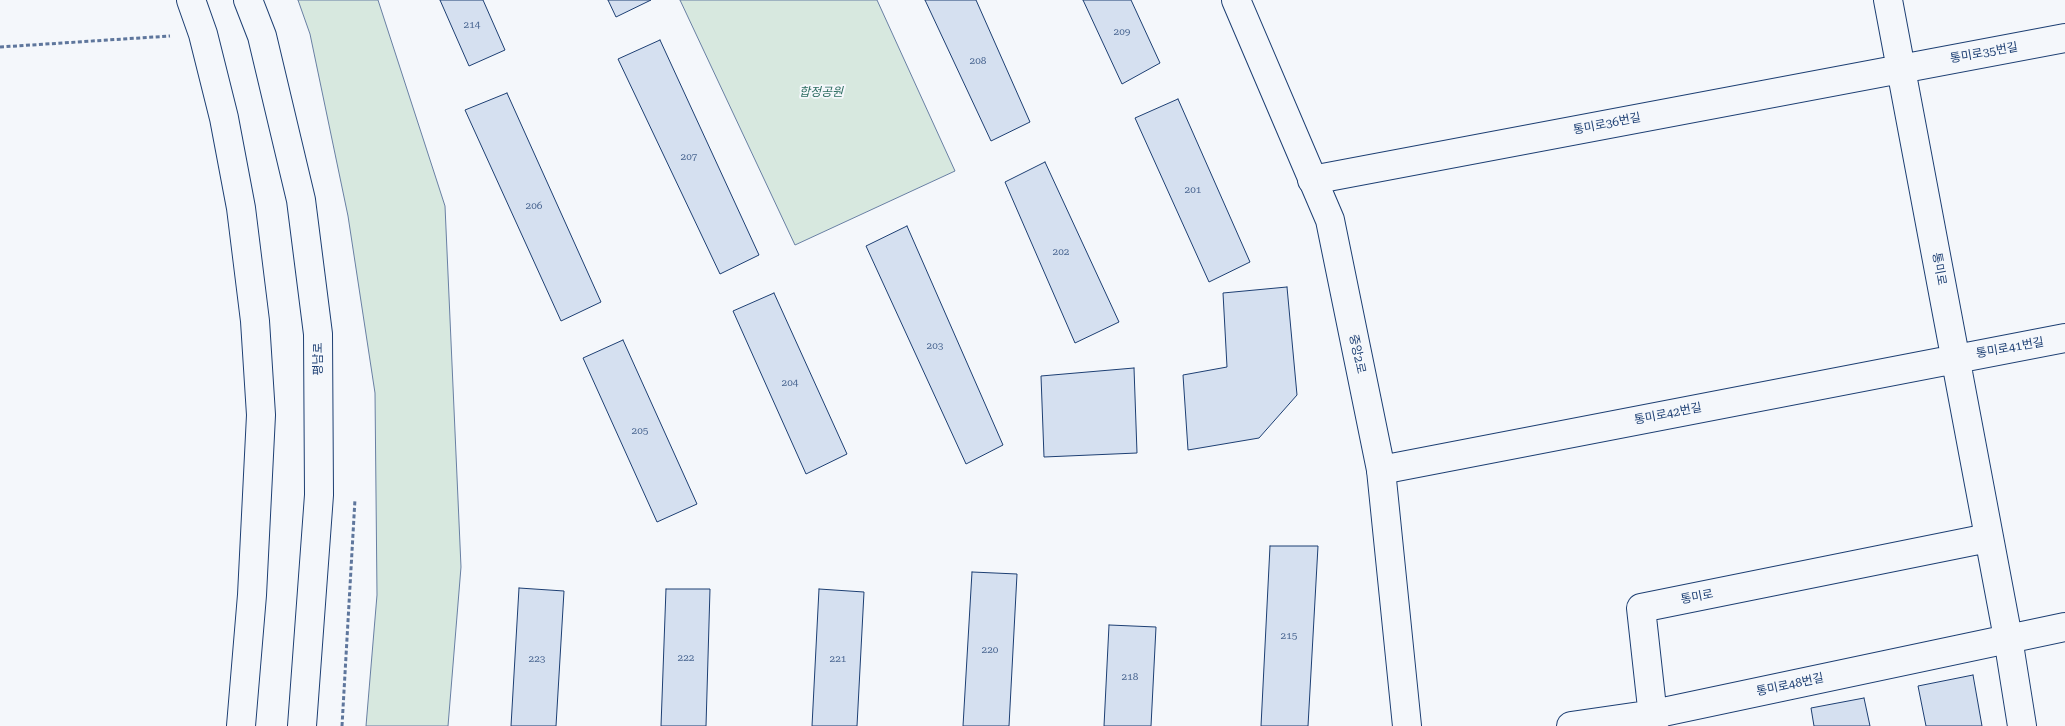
<!DOCTYPE html>
<meta charset="utf-8">
<style>
body{margin:0}
canvas{display:block;background:#f4f7fb}
</style>
<canvas width="2065" height="726"></canvas>
<script>
const ctx = document.querySelector('canvas').getContext('2d');
ctx.lineJoin = 'round';
function paint(path, color) {
  ctx.fillStyle = color;
  ctx.fill(path, 'evenodd');
}
function shape(rows) {
  const path = new Path2D();
  for (const r of rows) {
    path.moveTo(r[0], r[1]);
    for (let i = 2; i < r.length; i += 2) path.lineTo(r[i], r[i + 1]);
  }
  return path;
}
function trace(path, color, width, dash) {
  ctx.strokeStyle = color;
  ctx.lineWidth = width;
  ctx.lineCap = dash ? 'butt' : 'round';
  ctx.setLineDash(dash || []);
  ctx.stroke(path);
}
function drawText(font, color, halo, rows, align = 'center') {
  ctx.font = font + ' "Roboto Serif","Noto Sans KR",serif';
  ctx.lineWidth = 4;
  ctx.setLineDash([]);
  ctx.textBaseline = 'middle';
  ctx.strokeStyle = halo;
  ctx.fillStyle = color;
  for (const [text, x, y, turn = 0] of rows) {
    ctx.save();
    ctx.translate(x, y);
    ctx.rotate((+turn || 0) * Math.PI / 180);
    ctx.textAlign = isNaN(turn) ? turn : align;
    if (halo) ctx.strokeText(text, 0, 0);
    ctx.fillText(text, 0, 0);
    ctx.restore();
  }
}
const green = shape([
 [298,0,378,0,445,206,461,567,448,726,366,726,377,595,375,393,348,216,310,34,298,0],
 [680,0,877,0,955,171,795,245,680,0]
]);
const building = shape([
 [440,0,483,0,505,50,469,66,440,0],
 [608,0,651,0,616,17,608,0],
 [925,0,976,0,1030,122,991,141,925,0],
 [1083,0,1131,0,1160,63,1122,84,1083,0],
 [660,40,759,255,720,274,618,59,660,40],
 [507,93,601,302,561,321,465,110,507,93],
 [1178,99,1250,262,1209,282,1135,118,1178,99],
 [1045,162,1119,322,1075,343,1005,182,1045,162],
 [907,226,1003,445,966,464,866,246,907,226],
 [1287,287,1297,395,1259,438,1188,450,1183,375,1227,367,1223,293,1287,287],
 [774,293,847,454,806,474,733,311,774,293],
 [623,340,697,504,657,522,583,358,623,340],
 [1134,368,1137,453,1044,457,1041,376,1134,368],
 [1270,546,1318,546,1308,726,1261,726,1270,546],
 [972,572,1017,574,1009,726,963,726,972,572],
 [519,588,564,591,556,726,511,726,519,588],
 [666,589,710,589,706,726,661,726,666,589],
 [819,589,864,592,857,726,812,726,819,589],
 [1109,625,1156,627,1151,726,1104,726,1109,625],
 [1973,675,1982,726,1926,726,1918,686,1973,675],
 [1864,698,1870,726,1814,726,1811,708,1864,698]
]);
const path = shape([
 [0,47,170,36],
 [342,726,355,499]
]);
const minor = shape([
 [1888,0,2008,638,2022,726],
 [1312,180,2065,38],
 [1381,470,2065,338],
 [1571,726,1654,714,2065,627],
 [1654,726,1641,608,1988,538]
]);
const tertiary = shape([
 [1236,0,1330,220,1381,470,1407,726]
]);
const secondary = shape([
 [191,0,203,34,224,118,241,208,255,321,261,415,252,595,241,726],
 [248,0,262,36,301,200,318,334,319,495,302,726]
]);
const numberNames = [
 ["214",472,25],
 ["209",1122,32],
 ["208",978,61],
 ["207",689,157],
 ["201",1193,190],
 ["206",534,206],
 ["202",1061,252],
 ["203",935,346],
 ["204",790,383],
 ["205",640,431],
 ["215",1289,636],
 ["220",990,650],
 ["222",686,658],
 ["223",537,659],
 ["221",838,659],
 ["218",1130,677]
];
const streetNames = [
 ["통미로35번길",1984,53,-10],
 ["통미로36번길",1607,124,-11],
 ["통미로",1939,269,80],
 ["통미로41번길",2010,348,-10],
 ["중앙2로",1357,354,78],
 ["평남로",318,359,-90],
 ["통미로42번길",1668,414,-11],
 ["통미로",1697,597,-11],
 ["통미로48번길",1790,685,-12]
];
const parkNames = [
 ["합정공원",821,92]
];
paint(green, '#d7e8df');
trace(green, '#687fa3', 1);
paint(building, '#d5e0f0');
trace(building, '#1d3f73', 1);
trace(minor, '#1d3f73', 30);
trace(tertiary, '#1d3f73', 30);
trace(secondary, '#1d3f73', 30);
trace(path, '#5e769c', 3, [4, 2.5]);
trace(minor, '#f4f7fb', 28);
trace(tertiary, '#f4f7fb', 28);
trace(secondary, '#f4f7fb', 28);
drawText('10px', '#4b6792', null, numberNames);
drawText('12px', '#1d3f73', '#f4f7fb', streetNames);
drawText('italic 12px', '#2c6c60', '#f4f7fb', parkNames);
</script>
